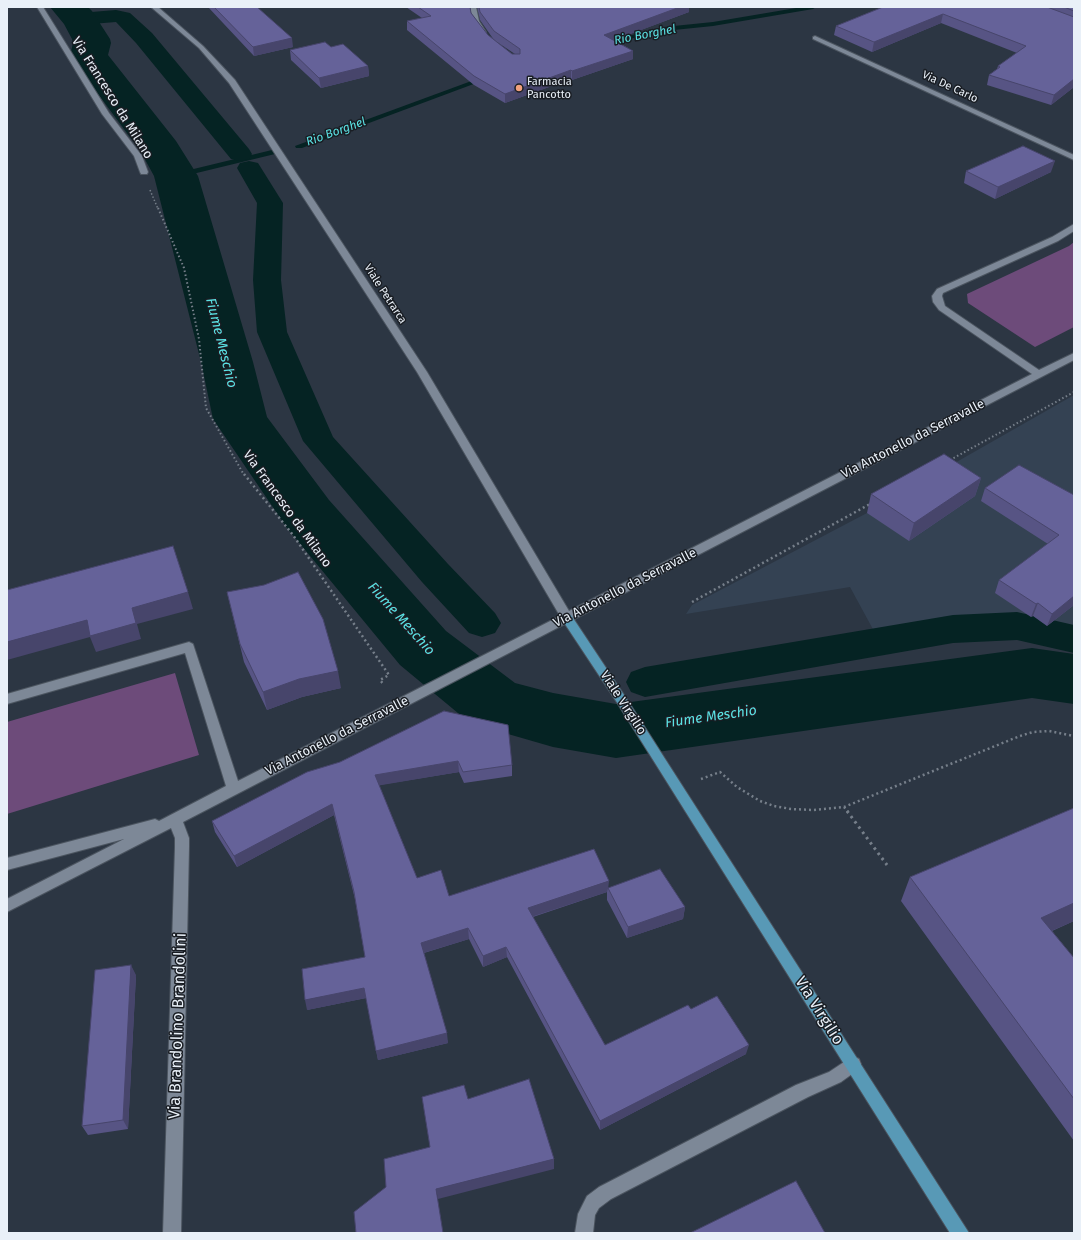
<!DOCTYPE html>
<style>
body{margin:0}
#map{position:relative;width:1081px;height:1240px;overflow:hidden;background:#2c3643;font-family:"Fira Sans",sans-serif}
canvas{display:block}
.frame{position:absolute;inset:0;border:8px solid #e9f0f8;pointer-events:none}
</style>
<div id="map">
<canvas width="1081" height="1240"></canvas>
<div class="frame"></div>
</div>
<script>
const ctx = document.querySelector('canvas').getContext('2d');
ctx.lineJoin = 'round';
function paint(path, color) {
  ctx.fillStyle = color;
  ctx.fill(path, 'evenodd');
}
function shape(rows) {
  const path = new Path2D();
  for (const r of rows) {
    path.moveTo(r[0], r[1]);
    for (let i = 2; i < r.length; i += 2) path.lineTo(r[i], r[i + 1]);
  }
  return path;
}
function trace(path, color, width, dash) {
  ctx.strokeStyle = color;
  ctx.lineWidth = width;
  ctx.lineCap = dash ? 'butt' : 'round';
  ctx.setLineDash(dash || []);
  ctx.stroke(path);
}
function drawText(font, color, halo, rows, align = 'center') {
  ctx.font = font + ' "Fira Sans",sans-serif';
  ctx.lineWidth = 3;
  ctx.setLineDash([]);
  ctx.textBaseline = 'middle';
  ctx.strokeStyle = halo;
  ctx.fillStyle = color;
  for (const [text, x, y, turn = 0] of rows) {
    ctx.save();
    ctx.translate(x, y);
    ctx.rotate((+turn || 0) * Math.PI / 180);
    ctx.textAlign = isNaN(turn) ? turn : align;
    if (halo) ctx.strokeText(text, 0, 0);
    ctx.fillText(text, 0, 0);
    ctx.restore();
  }
}
const built = shape([
 [1074,395,1074,630,1013,620,991,618,962,619,875,633,850,587,686,614,692,605,867,513]
]);
const green = shape([
 [1074,242,1074,327,1035,347,968,303,967,294,1069,246],
 [175,673,199,755,7,814,7,722]
]);
const stream = shape([
 [802,7,816,7,813,9,713,26,664,31,599,46,596,44,664,27,713,22,802,7],
 [485,76,487,77,487,79,302,148,296,148,295,146,485,76],
 [272,150,276,152,275,154,176,178,172,176,173,174,272,150]
]);
const canal = shape([
 [116,10,130,13,152,33,249,149,252,154,249,159,240,161,231,159,136,43,116,22,79,25,72,23,68,19,72,15,79,13,116,10],
 [249,161,258,163,283,203,281,280,287,332,333,437,448,564,495,613,501,623,495,633,482,637,469,633,422,582,303,441,257,332,253,280,257,203,237,168,240,163,249,161],
 [1017,612,1074,625,1074,653,1017,640,953,643,645,697,631,692,626,682,631,672,645,667,953,615,1017,612]
]);
const river = shape([
 [50,7,88,7,92,11,110,39,111,43,108,55,176,141,198,176,253,362,267,417,329,500,446,631,515,683,553,693,616,704,1032,648,1074,654,1074,704,1032,698,616,758,553,747,470,723,400,665,287,528,213,419,201,362,154,176,141,152,70,56,73,43,72,39,64,24,50,7]
]);
const pathFar3 = shape([
 [150,190,158,209]
]);
const pathFar2 = shape([
 [158,208,184,268,199,339,206,408,244,475],
 [950,460,1074,392]
]);
const pathFar1 = shape([
 [244,474,293,535,389,675,380,680,384,685],
 [692,602,870,504],
 [701,779,720,772,737,787,760,801,774,806,791,809,813,810,844,807,1020,736,1033,732,1049,731,1074,736],
 [844,807,848,812]
]);
const path = shape([
 [847,811,887,865]
]);
const minor = shape([
 [37,7,43,7,109,113,142,156,148,172,147,174,141,174,140,172,134,156,102,114,37,7],
 [151,7,158,7,203,46,235,80,427,372,569,611,1032,374,939,310,933,302,932,296,937,289,1052,237,1074,224,1074,231,1058,241,943,293,942,296,945,306,1039,370,1074,353,1074,360,183,822,189,838,189,847,181,1233,163,1233,175,847,175,838,171,828,7,912,7,899,124,839,7,870,7,858,155,819,159,821,226,786,185,653,7,704,7,694,189,642,193,644,238,781,560,616,417,372,229,83,199,48,151,7],
 [470,7,476,7,479,21,486,32,485,33,481,33,473,21,470,7],
 [815,36,1074,155,1074,160,813,39,813,37,815,36],
 [853,1056,859,1059,861,1064,859,1069,841,1082,808,1097,611,1199,599,1208,595,1215,593,1233,575,1233,578,1214,587,1196,599,1187,796,1085,829,1072,853,1056]
]);
const major = shape([
 [567,614,571,615,626,698,969,1233,950,1233,618,704,563,621,561,618,563,615,567,614]
]);
const wall = shape([
 [208,7,257,7,293,47,254,56],
 [406,7,470,7,471,13,488,35,512,54,515,54,494,40,480,20,477,7,689,7,689,12,614,40,633,51,633,59,572,80,571,79,505,103,474,85,407,30,407,21,422,18],
 [883,7,1074,7,1074,87,1051,105,987,85,989,75,997,69,998,66,1017,53,941,23,872,52,834,35,836,26],
 [331,47,368,66,369,76,321,88,291,60,290,50],
 [966,171,1051,172,995,199,964,183],
 [981,478,975,496,909,541,867,513,871,494],
 [985,488,1074,495,1074,605,1047,626,1033,616,1031,617,995,593,999,580,1048,544,981,501],
 [227,592,341,688,302,697,267,710,244,662],
 [444,711,512,765,512,776,464,783,459,772,379,785,417,878,449,896,609,888,685,907,683,919,627,938,607,900,607,892,533,917,605,1045,691,1009,746,1054,600,1130,507,957,483,967,469,939,424,953,448,1043,378,1060,366,998,307,1010,365,957,355,899,334,815,237,867,215,832,212,821,340,762],
 [1074,808,1074,921,1052,931,1074,958,1074,1141,901,901,910,877],
 [136,975,128,1129,88,1135,82,1126]
]);
const shadedWall = shape([
 [680,7,689,7,689,12,604,44,604,35],
 [943,14,941,23,872,52,874,42],
 [292,38,293,47,254,56,253,47],
 [633,51,633,59,572,80,572,71],
 [368,66,369,76,321,88,319,78],
 [571,70,571,79,505,103,505,94],
 [1074,79,1074,87,1051,105,1054,95],
 [1055,161,1051,172,995,199,998,187],
 [981,478,975,496,909,541,914,523],
 [188,592,193,609,137,624,141,639,96,652,90,637,7,660,7,642],
 [1074,596,1074,605,1047,626,1052,614],
 [1038,603,1033,616,1031,617,1036,604],
 [338,671,341,688,302,697,267,710,263,692,299,679],
 [458,761,459,772,376,786,375,775],
 [332,804,334,815,237,867,234,856],
 [609,881,608,890,608,888,607,892,528,918,528,908],
 [1074,903,1074,921,1028,941,1041,918],
 [685,907,683,919,627,938,628,927],
 [468,928,469,939,423,953,421,943],
 [506,947,507,957,483,967,483,956],
 [131,965,136,975,128,1129,123,1120],
 [364,988,366,998,307,1010,305,1000],
 [447,1033,448,1043,378,1060,376,1051],
 [749,1045,746,1054,600,1130,600,1121],
 [554,1159,554,1169,438,1199,436,1189]
]);
const building = shape([
 [214,7,257,7,292,38,253,47,214,7],
 [418,7,470,7,471,13,488,35,512,54,520,54,520,49,494,31,480,12,479,7,680,7,604,35,633,51,572,71,571,70,505,94,474,76,407,21,431,16,418,7],
 [883,7,1047,7,1074,17,1074,79,1054,95,989,75,1000,67,998,66,1026,46,943,14,874,42,836,26,883,7],
 [1064,7,1074,7,1074,11,1064,7],
 [325,42,331,47,343,44,368,66,319,78,290,50,325,42],
 [1023,146,1055,161,998,187,966,171,1023,146],
 [944,454,981,478,914,523,871,494,944,454],
 [1019,465,1074,495,1074,596,1052,614,1038,603,1036,604,999,580,1059,535,985,488,1019,465],
 [173,546,188,592,132,608,136,623,90,636,87,620,7,642,7,590,173,546],
 [298,572,323,619,338,671,299,679,263,692,240,644,227,592,264,585,298,572],
 [444,711,508,725,512,765,463,772,458,761,375,775,417,878,441,870,449,896,594,849,609,881,528,908,605,1045,688,1005,691,1009,717,996,749,1045,600,1121,506,947,483,956,468,928,421,943,447,1033,376,1051,364,988,305,1000,302,969,365,957,354,892,332,804,234,856,212,821,307,772,340,762,444,711],
 [1074,808,1074,903,1041,918,1074,958,1074,1099,910,877,1074,808],
 [660,869,685,907,628,927,608,888,660,869],
 [131,965,123,1120,82,1126,95,970,131,965],
 [529,1079,554,1159,436,1189,443,1233,356,1233,354,1212,386,1187,384,1159,430,1147,422,1097,464,1085,468,1099,529,1079],
 [796,1181,825,1233,690,1233,796,1181]
]);
const markers = [
 [519,88,4,"#f1a17d"]
];
const farPoinames = [
 ["Farmacia",527,82],
 ["Pancotto",527,95]
];
const farStreetnames = [
 ["Via De Carlo",950,87,25],
 ["Viale Petrarca",385,294,57]
];
const farWaternames = [
 ["Rio Borghel",645,35,-11],
 ["Rio Borghel",336,132,-20]
];
const streetNames = [
 ["Via Francesco da Milano",112,98,58],
 ["Via Antonello da Serravalle",913,439,-27],
 ["Via Francesco da Milano",287,509,54],
 ["Via Antonello da Serravalle",625,588,-27],
 ["Viale Virgilio",623,703,57],
 ["Via Antonello da Serravalle",337,736,-27]
];
const waterNames = [
 ["Fiume Meschio",221,343,76],
 ["Fiume Meschio",401,619,48],
 ["Fiume Meschio",711,717,-8]
];
const nearStreetnames = [
 ["Via Virgilio",819,1011,58],
 ["Via Brandolino Brandolini",178,1026,-88]
];
paint(built, '#344253');
paint(green, '#6d4b7a');
paint(stream, '#052323');
paint(canal, '#052323');
paint(river, '#052323');
trace(minor, '#4b545f', 2);
trace(major, '#4b545f', 2);
trace(pathFar3, '#767f8a', 1.5, [1.5, 2]);
trace(pathFar2, '#767f8a', 2, [1.5, 2.5]);
trace(pathFar1, '#767f8a', 2.5, [2, 3]);
trace(path, '#767f8a', 3, [2.5, 4]);
paint(minor, '#7d8897');
paint(major, '#5899b6');
paint(wall, '#575484');
paint(shadedWall, '#47456b');
paint(building, '#656299');
trace(building, '#47456b', 1);
for (const [x, y, r, color] of markers) {
  const dot = new Path2D();
  dot.arc(x, y, r, 0, 2 * Math.PI);
  ctx.fillStyle = color;
  ctx.fill(dot);
  trace(dot, '#191d23', 1.5);
}
drawText('11px', '#e9f0f8', '#191d23', farPoinames, 'left');
drawText('11px', '#e9f0f8', '#191d23', farStreetnames);
drawText('italic 12px', '#5be2e4', '#191d23', farWaternames);
drawText('13px', '#e9f0f8', '#191d23', streetNames);
drawText('italic 14px', '#5be2e4', '#191d23', waterNames);
drawText('16px', '#e9f0f8', '#191d23', nearStreetnames);
</script>
